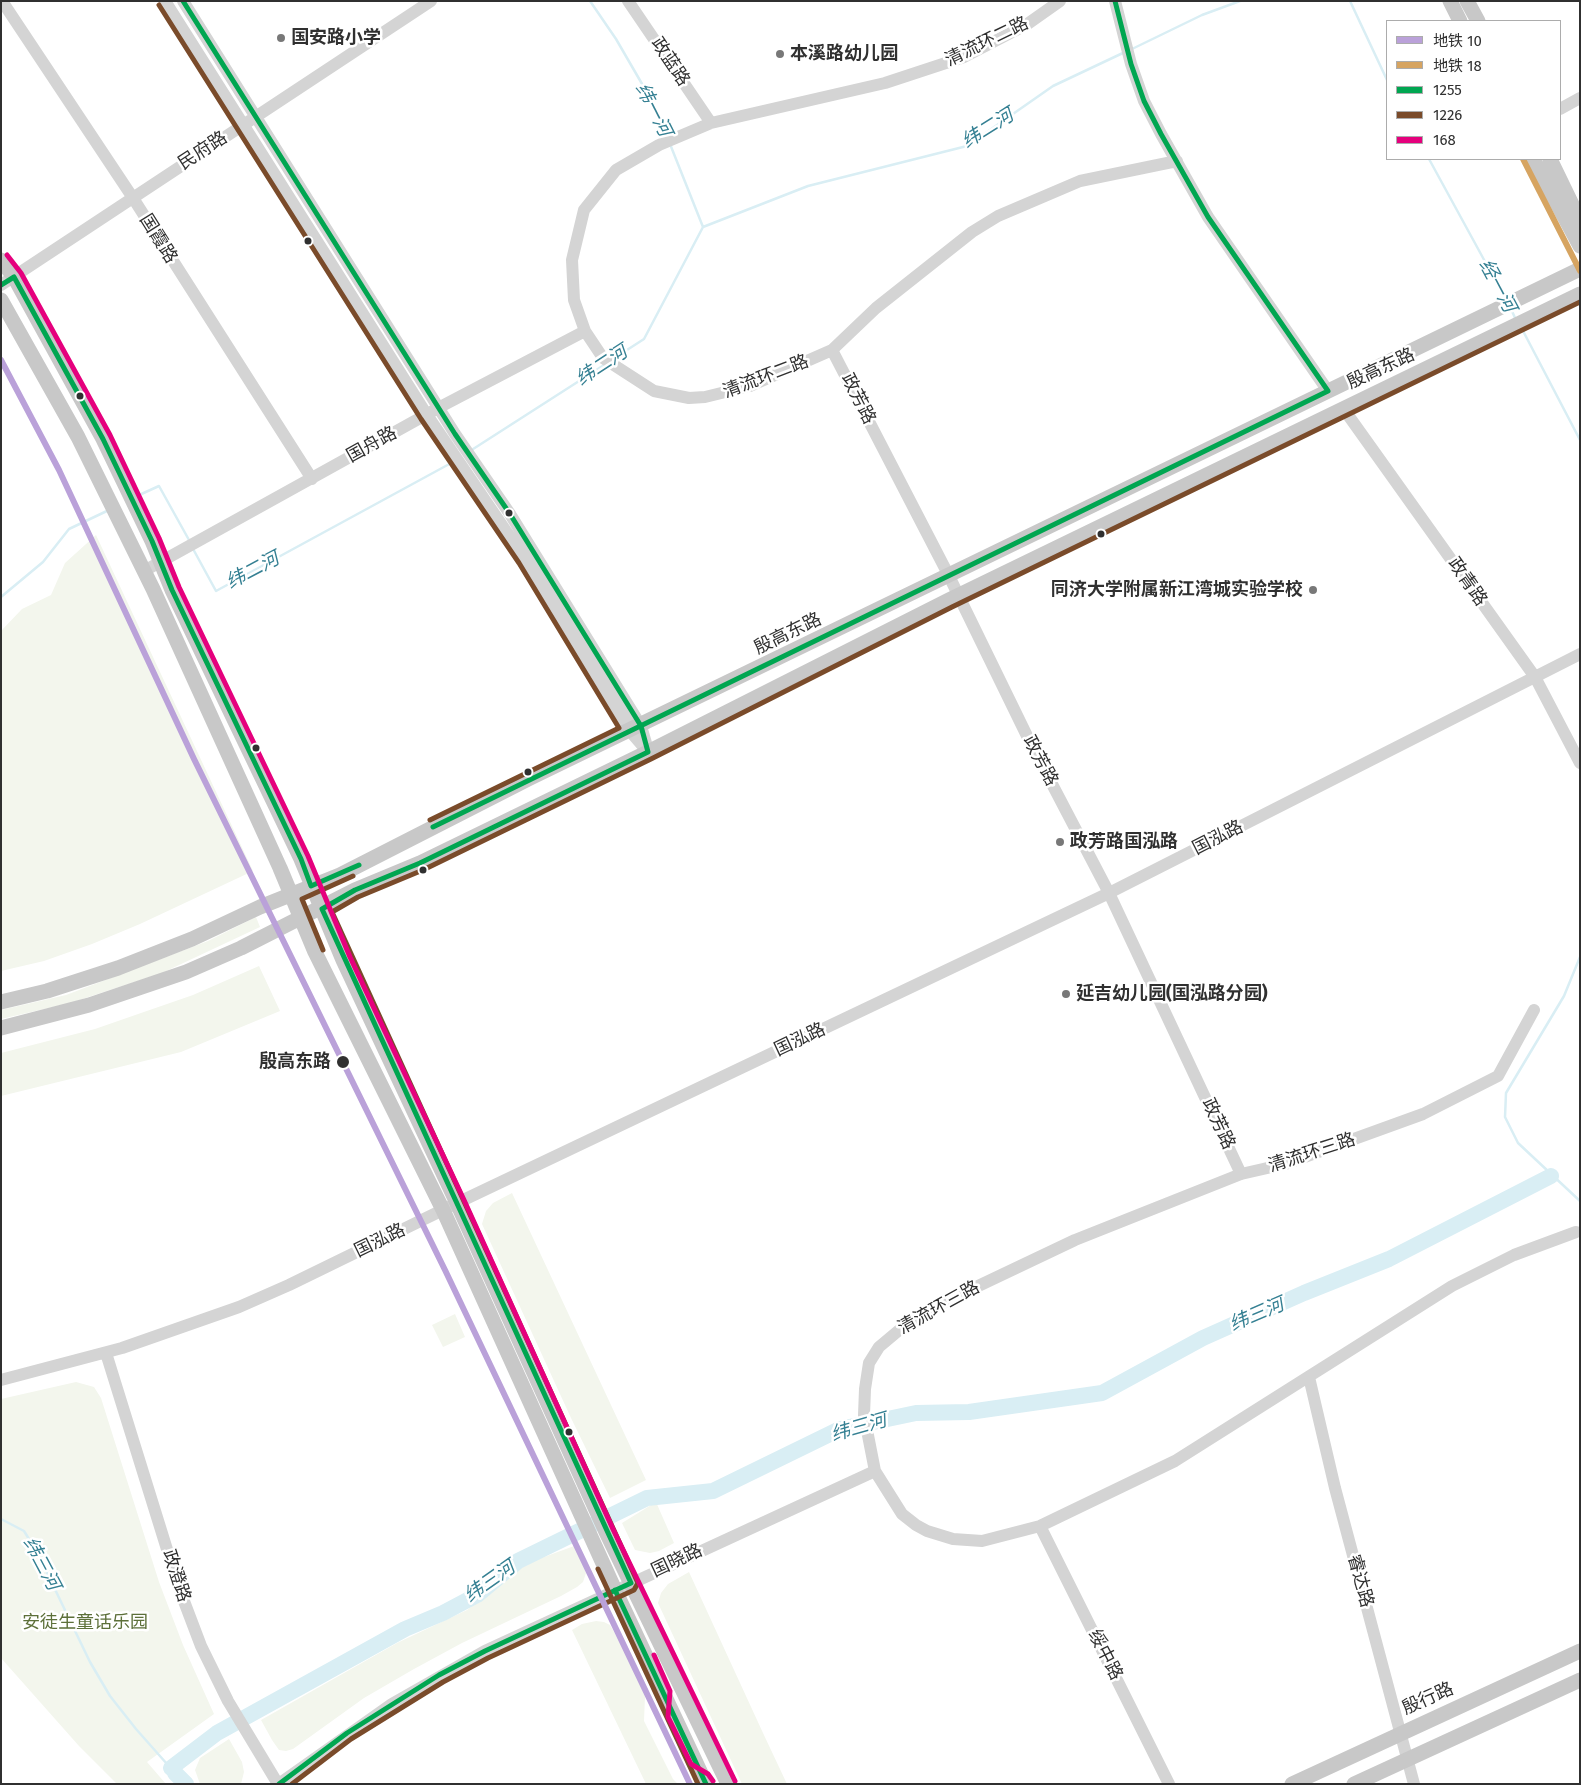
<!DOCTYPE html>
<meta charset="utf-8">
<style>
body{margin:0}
#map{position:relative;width:1581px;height:1785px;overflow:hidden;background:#fff;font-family:"Fira Sans","Noto Sans SC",sans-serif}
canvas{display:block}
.frame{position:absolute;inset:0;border:2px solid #303030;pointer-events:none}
.legend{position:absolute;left:1386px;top:20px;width:175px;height:140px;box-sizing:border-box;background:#fff;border:1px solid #acacac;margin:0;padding:6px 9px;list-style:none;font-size:15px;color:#303030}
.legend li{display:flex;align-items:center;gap:10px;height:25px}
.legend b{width:25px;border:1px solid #acacac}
</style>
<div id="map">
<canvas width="1581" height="1785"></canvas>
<div class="frame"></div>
<ul class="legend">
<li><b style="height:6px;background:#baa1d9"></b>地铁 10</li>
<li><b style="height:6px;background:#d6a461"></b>地铁 18</li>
<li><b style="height:6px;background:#00a651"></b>1255</li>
<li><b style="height:6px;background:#7a4b2a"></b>1226</li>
<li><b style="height:6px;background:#e5007d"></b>168</li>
</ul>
</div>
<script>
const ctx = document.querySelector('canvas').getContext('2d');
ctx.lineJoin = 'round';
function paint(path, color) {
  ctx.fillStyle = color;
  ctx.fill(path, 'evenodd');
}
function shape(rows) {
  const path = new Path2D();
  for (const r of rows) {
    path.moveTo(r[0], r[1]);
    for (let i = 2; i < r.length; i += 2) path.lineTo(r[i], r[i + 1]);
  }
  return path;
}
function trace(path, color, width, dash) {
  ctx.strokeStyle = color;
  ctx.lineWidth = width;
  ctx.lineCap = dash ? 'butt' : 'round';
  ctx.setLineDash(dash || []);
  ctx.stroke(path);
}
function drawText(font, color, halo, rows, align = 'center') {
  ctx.font = font + ' "Fira Sans","Noto Sans SC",sans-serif';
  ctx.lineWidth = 5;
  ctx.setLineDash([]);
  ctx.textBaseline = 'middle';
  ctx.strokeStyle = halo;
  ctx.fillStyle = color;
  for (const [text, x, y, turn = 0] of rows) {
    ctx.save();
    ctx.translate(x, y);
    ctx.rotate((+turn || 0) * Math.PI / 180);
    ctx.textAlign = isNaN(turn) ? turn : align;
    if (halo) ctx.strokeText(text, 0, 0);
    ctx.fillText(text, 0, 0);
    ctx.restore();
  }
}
const green = shape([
 [96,535,253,871,140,924,92,944,44,961,1,971,1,631,22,609,51,595,65,563],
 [256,917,260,927,162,973,70,1003,1,1019,1,1010,66,995,208,941],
 [259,966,280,1011,181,1052,1,1096,1,1053,95,1029,141,1013,193,995],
 [512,1193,646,1480,610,1498,571,1418,482,1224,486,1211,493,1203],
 [455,1314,465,1337,443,1347,432,1325],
 [76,1382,94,1387,101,1398,159,1582,183,1645,214,1714,147,1762,166,1784,117,1784,79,1746,1,1658,1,1399],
 [656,1502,674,1543,659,1551,650,1553,635,1550,622,1523],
 [577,1545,586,1573,583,1582,577,1587,561,1596,462,1643,414,1669,364,1698,293,1749,286,1751,279,1750,272,1740,261,1720,397,1643,467,1610,522,1565],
 [689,1572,763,1733,787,1784,742,1784,658,1603,661,1593,668,1584],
 [596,1621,604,1622,610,1625,620,1642,645,1696,644,1721,673,1779,678,1784,646,1784,572,1630,582,1624],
 [229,1739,242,1762,244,1772,241,1784,200,1784,195,1770,200,1758]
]);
const stream = shape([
 [590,1,616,39,656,108,667,136],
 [1350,1,1387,80],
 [1132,49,1202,15,1240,1],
 [670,144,703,227],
 [1429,159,1506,300],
 [1511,309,1516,320],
 [1522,329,1580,440],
 [613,359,644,339,703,227,808,186,967,146,1053,86,1125,52],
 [470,451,604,365],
 [137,496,159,486,189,540],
 [192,547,216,591,453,462],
 [1,597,43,562,69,529,109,510],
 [1580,957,1564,996,1506,1093,1505,1117,1518,1143,1580,1201],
 [1,1519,24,1531,37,1552,90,1662,110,1696,136,1729,175,1773]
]);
const river = shape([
 [171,1768,217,1733,405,1629,443,1613,477,1595,518,1561,647,1498,713,1491,840,1429,916,1413,969,1412,1102,1393,1203,1338,1304,1293,1389,1259,1551,1176],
 [175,1773,186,1784]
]);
const minor = shape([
 [2,1,133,198,312,479],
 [165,1,427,415,525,559,630,731,648,752],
 [183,1,455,434,510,514,641,726,648,750],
 [628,1,711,123],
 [1060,1,1026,25,964,57,885,83,711,123,659,145,616,170,584,210,572,260,574,300,585,331,603,358,654,391,689,398,705,397,750,386,832,350,876,308,972,232,998,216,1080,181,1177,161],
 [1115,1,1131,64,1144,101,1161,134,1208,217,1328,391],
 [1560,109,1580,98],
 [1,285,431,1],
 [832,350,949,576,1029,740,1109,893,1241,1174],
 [1343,408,1535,677,1580,763],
 [144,571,440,407,585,331],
 [1534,1010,1498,1076,1423,1114,1285,1164,1241,1174,1075,1240,934,1307,910,1321,879,1347,869,1363,865,1389,864,1415,875,1471,902,1514,916,1525,927,1531,953,1539,982,1541,1040,1526,1175,1461,1452,1286,1514,1255,1576,1232],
 [106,1353,179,1588,201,1646,228,1701,278,1784],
 [1309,1377,1335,1488,1414,1784],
 [1,1380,122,1348,239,1307,289,1285,457,1203,1109,893,1580,654],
 [1040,1526,1169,1784],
 [279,1784,392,1704,485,1651,875,1471]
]);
const major = shape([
 [1450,1,1460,21],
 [1467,1,1478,21],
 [1533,159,1580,246],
 [1550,159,1580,221],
 [1,260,14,277,103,439,152,541,172,590,301,859,343,960,457,1203,606,1532,728,1784],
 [1,300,78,437,153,589,280,868,315,952,443,1210,615,1590,706,1784],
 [1,1002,47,991,118,968,192,939,260,907,340,875,530,778,1580,269],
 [1,1028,89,1005,186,972,241,948,355,890,420,863,648,752,949,600,1580,294],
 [1292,1784,1580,1651],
 [1354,1784,1580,1680]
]);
const bus1 = shape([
 [183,1,455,434,510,514,641,726,648,752,420,863,355,890,322,909,631,1583,485,1651,439,1675,347,1733,279,1784],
 [1,285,14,277,103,439,152,541,172,590,301,859,311,886,359,865],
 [433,827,1328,391,1208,217,1161,134,1144,101,1131,64,1115,1],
 [615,1590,706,1784]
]);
const bus2 = shape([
 [159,5,421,419,519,563,619,728,430,820],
 [323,950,302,899,353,876],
 [598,1569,698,1784],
 [292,1784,351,1739,443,1682,488,1658,634,1590,638,1583,332,912,358,897,423,870,651,759,952,607,1580,302]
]);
const bus3 = shape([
 [7,255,21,273,110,435,159,538,179,587,308,856,350,957,464,1200,613,1529,735,1781],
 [654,1655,670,1691,668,1717,691,1764,708,1774,713,1781]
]);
const metro1 = shape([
 [1,360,59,470,194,759,445,1270,690,1784]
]);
const metro2 = shape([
 [1523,159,1580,271]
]);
const markers = [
 [281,38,5,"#787878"],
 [780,54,5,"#787878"],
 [308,241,4.5,"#303030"],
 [80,396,4.5,"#303030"],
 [509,513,4.5,"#303030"],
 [1101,534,4.5,"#303030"],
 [1313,590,5,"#787878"],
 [256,748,4.5,"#303030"],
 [528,772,4.5,"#303030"],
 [1060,842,5,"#787878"],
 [423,870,4.5,"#303030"],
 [1066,994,5,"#787878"],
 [343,1062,7,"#303030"],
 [569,1432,4.5,"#303030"]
];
const poiNames = [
 ["国安路小学",291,38],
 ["本溪路幼儿园",790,54],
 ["同济大学附属新江湾城实验学校",1303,590,"right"],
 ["政芳路国泓路",1070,842],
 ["延吉幼儿园(国泓路分园)",1076,994]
];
const streetNames = [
 ["清流环二路",987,42,-26],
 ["政蓝路",670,62,56],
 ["民府路",203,151,-33],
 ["国霞路",158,239,58],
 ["殷高东路",1381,369,-25],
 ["清流环二路",766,377,-21],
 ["政芳路",858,399,63],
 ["国舟路",372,445,-29],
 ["政青路",1467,582,55],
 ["殷高东路",788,634,-26],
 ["政芳路",1040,761,62],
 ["国泓路",1218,838,-27],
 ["国泓路",800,1040,-25],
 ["政芳路",1218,1124,65],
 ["清流环三路",1312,1153,-18],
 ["国泓路",380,1241,-26],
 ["清流环三路",939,1308,-29],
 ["国晓路",677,1561,-25],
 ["政澄路",176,1576,72],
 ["睿达路",1360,1581,75],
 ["绥中路",1105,1655,63],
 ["殷行路",1428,1699,-24]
];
const stopNames = [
 ["殷高东路",331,1062]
];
const parkNames = [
 ["安徒生童话乐园",85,1623]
];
const waterNames = [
 ["纬一河",653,110,63],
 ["纬二河",988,129,-32],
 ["经一河",1497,286,62],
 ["纬二河",602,366,-33],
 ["纬二河",253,571,-28],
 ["纬三河",1257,1315,-23],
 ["纬三河",859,1428,-16],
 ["纬三河",41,1564,62],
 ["纬三河",490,1582,-35]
];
paint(green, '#f3f6ed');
trace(stream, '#d9eef4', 2.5);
trace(river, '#d9eef4', 16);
trace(minor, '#d4d4d4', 12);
trace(major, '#c8c8c8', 15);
trace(bus1, '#00a651', 5);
trace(bus2, '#7a4b2a', 5);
trace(bus3, '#e5007d', 5);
trace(metro1, '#baa1d9', 6);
trace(metro2, '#d6a461', 6);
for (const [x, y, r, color] of markers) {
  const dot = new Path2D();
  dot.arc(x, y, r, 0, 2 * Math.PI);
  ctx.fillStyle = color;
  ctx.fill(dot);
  trace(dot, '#fff', 2);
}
drawText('bold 18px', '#303030', '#fff', poiNames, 'left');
drawText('18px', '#303030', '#fff', streetNames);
drawText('bold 18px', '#303030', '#fff', stopNames, 'right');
drawText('18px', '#5d703a', '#fff', parkNames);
drawText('italic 19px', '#358093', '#fff', waterNames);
</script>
